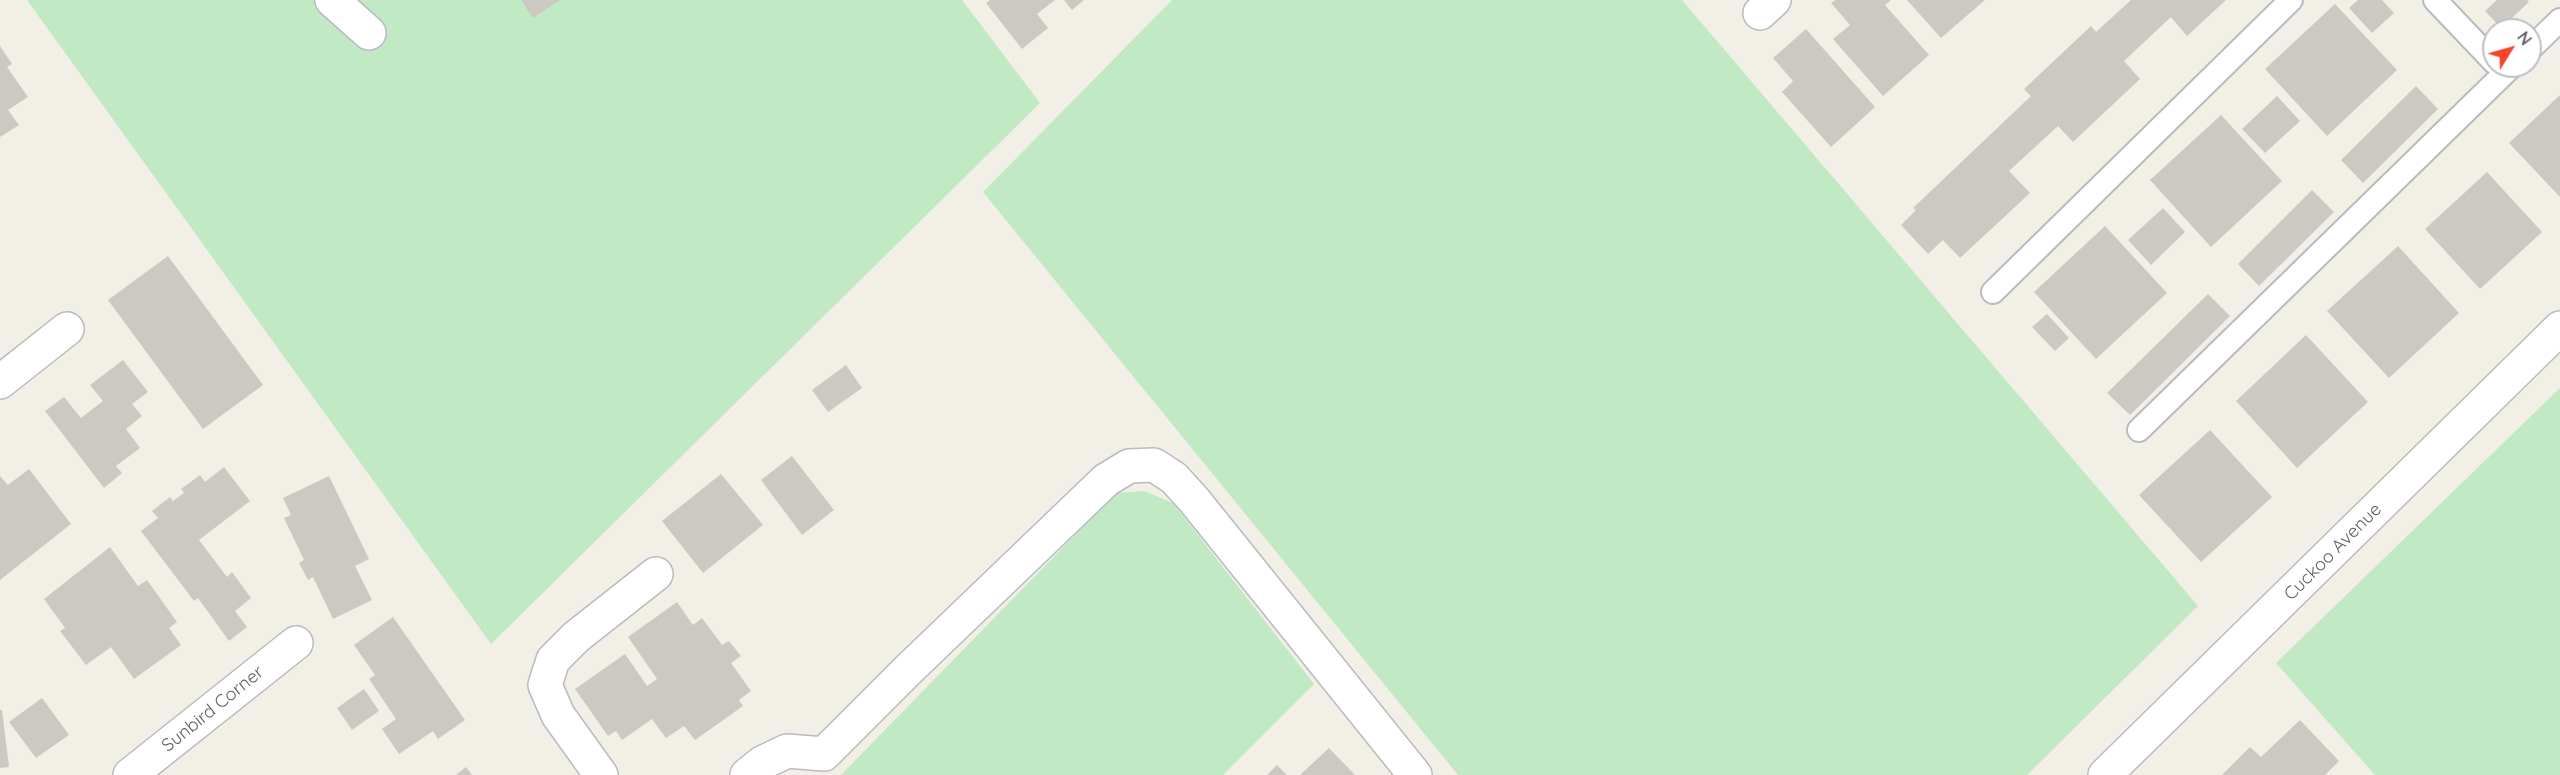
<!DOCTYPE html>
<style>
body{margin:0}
#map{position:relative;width:2560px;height:775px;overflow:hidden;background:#f1efe6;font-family:Quicksand,sans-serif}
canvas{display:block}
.north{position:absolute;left:2482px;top:18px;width:60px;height:60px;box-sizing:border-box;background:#fff;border:2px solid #bec0c2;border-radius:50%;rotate:53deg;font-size:16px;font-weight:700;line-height:24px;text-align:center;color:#5d6167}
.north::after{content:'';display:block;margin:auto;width:21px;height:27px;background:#f54428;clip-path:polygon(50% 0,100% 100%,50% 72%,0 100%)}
</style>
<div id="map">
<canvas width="2560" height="775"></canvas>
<div class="north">N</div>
</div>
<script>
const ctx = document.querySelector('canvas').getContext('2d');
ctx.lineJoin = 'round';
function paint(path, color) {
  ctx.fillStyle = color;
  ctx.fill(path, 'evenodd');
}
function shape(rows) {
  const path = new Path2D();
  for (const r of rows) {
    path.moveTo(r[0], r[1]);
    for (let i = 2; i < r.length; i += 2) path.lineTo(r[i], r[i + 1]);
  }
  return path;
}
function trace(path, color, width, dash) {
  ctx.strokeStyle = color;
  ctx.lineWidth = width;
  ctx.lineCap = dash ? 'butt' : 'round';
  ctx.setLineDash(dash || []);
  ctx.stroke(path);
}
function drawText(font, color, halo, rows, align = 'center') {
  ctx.font = font + ' Quicksand,sans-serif';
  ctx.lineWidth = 6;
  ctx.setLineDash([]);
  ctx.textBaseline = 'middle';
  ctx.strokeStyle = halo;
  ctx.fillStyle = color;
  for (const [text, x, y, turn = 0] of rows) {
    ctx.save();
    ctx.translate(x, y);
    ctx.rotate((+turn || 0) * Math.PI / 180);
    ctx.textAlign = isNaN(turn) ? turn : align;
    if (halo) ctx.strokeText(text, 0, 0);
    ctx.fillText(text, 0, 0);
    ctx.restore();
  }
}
const green = shape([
 [27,0,962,0,1040,103,491,644],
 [1172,0,1682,0,2198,606,2027,775,1458,775,983,192],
 [2560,388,2560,775,2375,775,2276,663],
 [1144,491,1173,503,1314,684,1223,775,841,775,1116,493]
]);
const building = shape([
 [521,0,560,0,533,18],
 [990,0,1055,0,1037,14,1048,28,1022,49,986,3],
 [1064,0,1084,0,1072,10],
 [1835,0,1891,0,1885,5,1929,55,1883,96,1833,39,1850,25,1831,3],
 [1907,0,1985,0,1941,38],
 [2131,0,2226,0,2187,36,2171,17,2124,61,2140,79,2073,142,2058,126,2009,171,2030,193,1960,258,1943,240,1928,254,1901,225,1916,210,1913,208,2031,96,2024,89,2091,26,2096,32],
 [2358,0,2382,0,2394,13,2372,33,2349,8],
 [2497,0,2527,0,2529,2,2501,28,2485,11],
 [2335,4,2397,70,2327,136,2265,69],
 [1806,29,1875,107,1831,147,1782,92,1793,81,1773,58],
 [0,46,12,64,7,67,28,97,8,110,19,125,0,137],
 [2416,86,2438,109,2363,183,2341,160],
 [2560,95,2560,197,2509,143],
 [2277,96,2300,121,2265,153,2242,129],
 [2221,115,2282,181,2211,247,2150,180],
 [2487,172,2542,232,2480,289,2425,229],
 [2312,190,2334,212,2259,286,2238,264],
 [2163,208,2185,232,2151,265,2128,240],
 [2105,226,2167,293,2096,359,2034,292],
 [2398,246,2459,313,2389,378,2327,311],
 [168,256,263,385,203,429,108,300],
 [2208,294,2230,316,2130,415,2107,393],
 [2047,314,2069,338,2055,351,2032,327],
 [2306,335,2368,402,2297,468,2236,401],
 [123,360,148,392,132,404,142,416,126,429,140,448,116,466,122,473,104,488,45,411,64,397,81,418,103,401,90,385],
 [846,365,862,388,828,412,812,390],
 [2210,430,2272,497,2201,562,2139,495],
 [792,456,834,510,802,535,761,480],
 [224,467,250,501,199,540,227,577,232,572,251,598,235,611,247,627,229,641,198,598,194,601,141,531,158,518,152,511,170,497,173,501,184,493,181,489,200,475,205,482],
 [29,469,71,524,0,580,0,476,8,485],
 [721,474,763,525,703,573,662,521],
 [329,476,369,559,355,566,372,600,333,619,313,577,308,580,299,563,304,560,284,518,291,515,283,498],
 [110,547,138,586,147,580,177,622,169,628,181,645,134,679,111,647,86,665,60,631,65,628,44,599],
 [677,602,693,625,702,618,722,645,729,641,741,656,731,663,751,691,739,700,743,706,695,740,684,726,666,738,652,719,622,740,616,731,608,736,575,689,625,654,647,686,657,679,628,637],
 [393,617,465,720,438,739,433,731,399,754,382,729,396,719,369,679,375,675,354,645],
 [364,689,379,711,352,730,337,708],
 [42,698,69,735,36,758,9,722],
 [0,710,2,710,9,767,0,768],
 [2300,720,2339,761,2325,775,2222,775,2250,747,2261,757],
 [1329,748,1355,775,1300,775],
 [1277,765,1287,775,1267,775],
 [466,767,472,775,456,775]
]);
const lane = shape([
 [2435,0,2494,62],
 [2530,49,2560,20],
 [1993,292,2291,0],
 [2139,430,2512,66]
]);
const street = shape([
 [332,0,369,33],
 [1760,13,1774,0],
 [0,382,67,329],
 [130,775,296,643],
 [601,775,558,715,545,685,553,660,576,637,656,574],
 [747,775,762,763,787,751,824,754,907,671,1106,480,1129,466,1154,465,1174,478,1194,500,1415,775],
 [2105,775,2560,328]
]);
const streetNames = [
 ["Cuckoo Avenue",2333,552,-45],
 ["Sunbird Corner",213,709,-39]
];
paint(green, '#c1e9c3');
paint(building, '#ccc9c3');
trace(lane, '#b8bbc0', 26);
trace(street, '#b8bbc0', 36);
trace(lane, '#fff', 22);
trace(street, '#fff', 33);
drawText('18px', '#5d6167', '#fff', streetNames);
</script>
